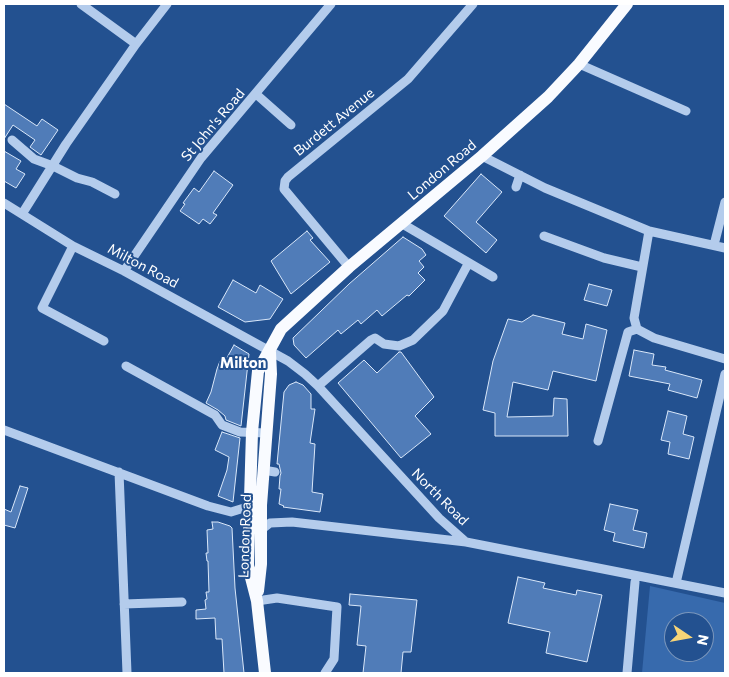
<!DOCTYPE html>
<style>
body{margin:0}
#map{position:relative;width:729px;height:677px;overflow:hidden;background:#235190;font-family:Commissioner,sans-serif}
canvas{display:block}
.frame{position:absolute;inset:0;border:5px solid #fff;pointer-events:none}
.north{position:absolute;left:664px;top:612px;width:50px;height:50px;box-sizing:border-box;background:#235190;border:1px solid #7b97bc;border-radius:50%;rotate:102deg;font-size:14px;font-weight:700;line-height:20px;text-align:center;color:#fff}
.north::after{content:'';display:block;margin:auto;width:18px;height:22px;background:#f8d577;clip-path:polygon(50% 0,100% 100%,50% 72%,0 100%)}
</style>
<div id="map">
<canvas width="729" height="677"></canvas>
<div class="frame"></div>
<div class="north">N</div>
</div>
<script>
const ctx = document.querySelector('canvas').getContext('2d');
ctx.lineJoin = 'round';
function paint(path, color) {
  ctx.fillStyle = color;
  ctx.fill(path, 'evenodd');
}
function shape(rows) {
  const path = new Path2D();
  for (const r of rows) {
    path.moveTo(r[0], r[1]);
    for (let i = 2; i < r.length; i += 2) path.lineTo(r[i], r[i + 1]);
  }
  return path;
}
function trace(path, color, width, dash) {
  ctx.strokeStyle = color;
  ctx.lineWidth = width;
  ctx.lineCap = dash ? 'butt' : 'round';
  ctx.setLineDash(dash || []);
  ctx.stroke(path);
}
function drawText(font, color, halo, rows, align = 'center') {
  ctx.font = font + ' Commissioner,sans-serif';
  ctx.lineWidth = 4;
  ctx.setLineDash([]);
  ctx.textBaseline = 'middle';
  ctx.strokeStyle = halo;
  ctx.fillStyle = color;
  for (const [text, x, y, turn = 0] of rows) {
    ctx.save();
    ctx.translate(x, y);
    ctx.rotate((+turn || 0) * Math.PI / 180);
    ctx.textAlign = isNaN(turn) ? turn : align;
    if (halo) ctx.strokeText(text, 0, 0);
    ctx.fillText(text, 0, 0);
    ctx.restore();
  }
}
const green = shape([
 [650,586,725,603,725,673,642,673],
 [674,622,704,622,704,652,674,652]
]);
const building = shape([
 [4,104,37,126,42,119,58,130,41,155,30,147,35,140,13,125,4,139,4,104],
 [4,151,21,161,16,169,25,174,16,188,4,181,4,151],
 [214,171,233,185,213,213,217,215,210,224,203,219,199,224,180,211,185,204,183,203,194,188,199,192,214,171],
 [481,174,502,192,476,222,497,240,486,253,444,216,481,174],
 [307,231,313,238,310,240,330,262,291,294,271,261,307,231],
 [403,237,422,249,426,255,419,261,424,267,418,273,425,280,409,296,407,295,382,316,377,310,361,324,358,320,341,334,338,330,306,358,294,345,293,338,349,284,403,237],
 [233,280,256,293,260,285,283,299,270,319,245,322,218,307,233,280],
 [589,284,612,290,607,306,584,300,589,284],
 [533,315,565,323,562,334,583,339,586,324,607,330,596,381,553,371,548,390,513,382,507,417,553,416,554,398,567,399,568,436,495,436,495,413,483,410,493,361,508,319,522,322,533,315],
 [234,345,249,354,241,426,226,420,225,416,218,410,206,403,211,392,217,369,220,361,224,363,234,345],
 [634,350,654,354,652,365,666,367,665,370,702,380,697,398,668,390,670,384,629,376,634,350],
 [399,352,401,352,434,397,415,416,431,434,401,458,338,383,364,360,377,373,399,352],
 [296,382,303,385,311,394,311,409,315,409,310,443,315,444,312,492,323,494,320,512,283,507,284,506,279,504,281,489,279,489,280,476,281,473,279,464,277,464,284,392,289,385,296,382],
 [668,411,687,416,683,434,694,437,689,459,668,454,670,442,661,440,668,411],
 [222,432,240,438,233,502,218,496,227,470,229,457,215,450,222,432],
 [20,486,28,488,15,528,4,525,4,509,11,512,20,486],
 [610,504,638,510,633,530,647,533,644,548,613,541,615,533,604,530,610,504],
 [212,522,218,522,230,526,232,528,235,588,244,673,224,673,222,639,216,639,215,618,196,619,196,610,206,609,205,600,207,599,206,592,209,592,208,561,207,561,206,553,208,553,207,530,213,529,212,522],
 [518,577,545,583,543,588,576,595,577,590,602,595,587,662,546,653,550,632,508,623,518,577],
 [350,594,417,600,411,652,403,652,401,673,363,673,366,646,357,645,361,606,349,605,350,594]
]);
const minor = shape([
 [81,4,136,44],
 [579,64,686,111],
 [256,94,291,125],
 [12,140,34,159,53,166,77,178,92,182,115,194],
 [482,156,545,188,649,231,725,248],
 [516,187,520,175],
 [4,203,73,246,124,271,288,361,305,374,318,386,439,518,466,542,725,593],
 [22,214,66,144,136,44,167,4],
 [401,223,493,277],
 [649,231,634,318,637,329,654,338,725,359],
 [544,236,604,258,642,267],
 [714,245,725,202],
 [73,246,42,308,104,341],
 [349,267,284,189,285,181,288,177,408,79,473,4],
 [124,271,201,158,331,4],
 [126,366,215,415,222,425,240,432,266,433],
 [318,386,371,340,375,338,384,344,399,346,413,340,443,311,468,264],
 [4,430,208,506,231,512,244,508,249,504],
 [598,441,628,332,637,329],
 [263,470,275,472],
 [119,472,127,673],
 [261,530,270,523,292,522,466,542],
 [676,583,725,374],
 [257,601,277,598,337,607,334,659,325,673],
 [124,604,182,602],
 [627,673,635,582]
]);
const major = shape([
 [258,591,261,564,261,505,271,374,270,352],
 [265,673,257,601,248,566,252,432,258,371,281,329,349,267,482,156,548,97,579,64,627,4]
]);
const streetNames = [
 ["Burdett Avenue",334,122,-39],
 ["St John's Road",213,125,-50],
 ["London Road",442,170,-40],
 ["Milton Road",143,266,28],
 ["North Road",440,497,45],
 ["London Road",245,536,-88]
];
const neighbourhoodNames = [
 ["Milton",243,363]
];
paint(green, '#376aad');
paint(building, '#507cb8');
trace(building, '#d9e7f9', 1);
trace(minor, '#b4ccec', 9);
trace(major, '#f9fbff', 12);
drawText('14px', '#fff', '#235190', streetNames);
drawText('bold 15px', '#fff', '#235190', neighbourhoodNames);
</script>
